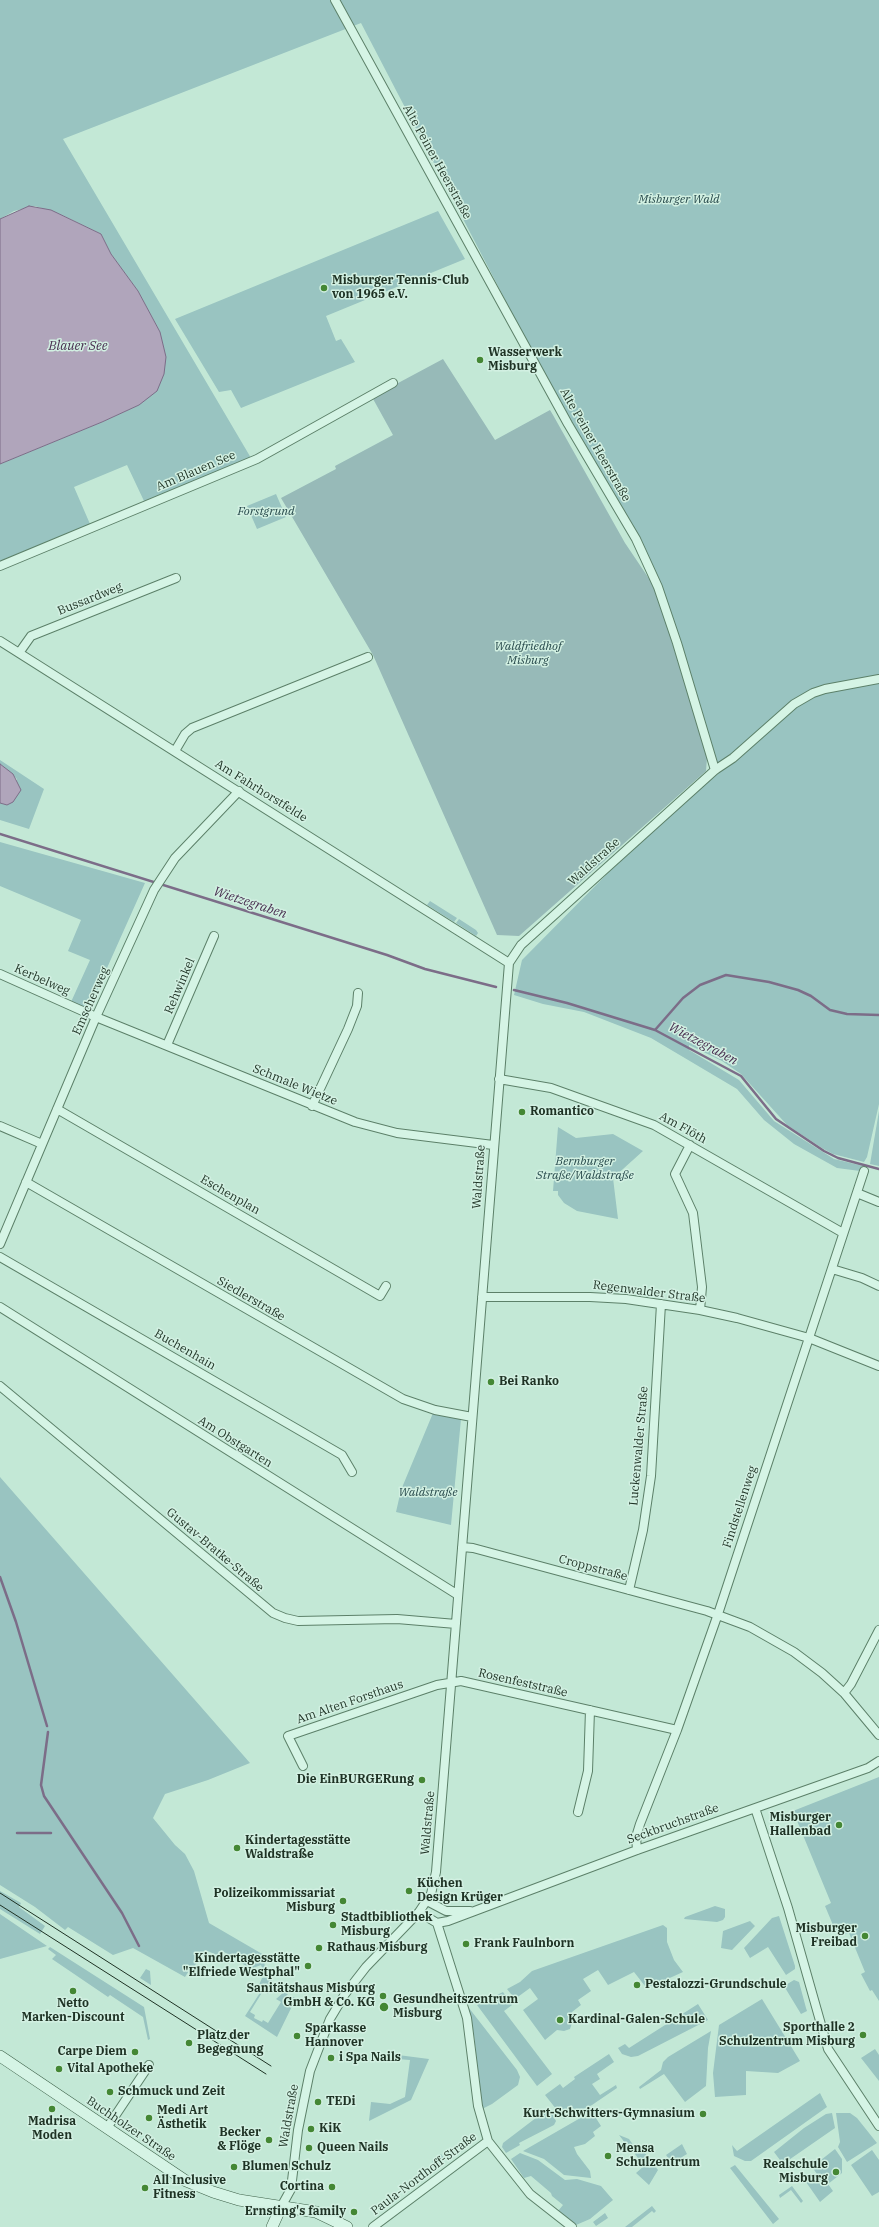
<!DOCTYPE html>
<meta charset="utf-8">
<style>
body{margin:0}
canvas{display:block;background:#c3e8d6}
</style>
<canvas width="879" height="2227"></canvas>
<script>
const ctx = document.querySelector('canvas').getContext('2d');
ctx.lineJoin = 'round';
function paint(path, color) {
  ctx.fillStyle = color;
  ctx.fill(path, 'evenodd');
}
function shape(rows) {
  const path = new Path2D();
  for (const r of rows) {
    path.moveTo(r[0], r[1]);
    for (let i = 2; i < r.length; i += 2) path.lineTo(r[i], r[i + 1]);
  }
  return path;
}
function trace(path, color, width, dash) {
  ctx.strokeStyle = color;
  ctx.lineWidth = width;
  ctx.lineCap = dash ? 'butt' : 'round';
  ctx.setLineDash(dash || []);
  ctx.stroke(path);
}
function drawText(font, color, halo, rows, align = 'center') {
  ctx.font = font + ' "IBM Plex Serif",serif';
  ctx.lineWidth = 3;
  ctx.setLineDash([]);
  ctx.textBaseline = 'middle';
  ctx.strokeStyle = halo;
  ctx.fillStyle = color;
  for (const [text, x, y, turn = 0] of rows) {
    ctx.save();
    ctx.translate(x, y);
    ctx.rotate((+turn || 0) * Math.PI / 180);
    ctx.textAlign = isNaN(turn) ? turn : align;
    if (halo) ctx.strokeText(text, 0, 0);
    ctx.fillText(text, 0, 0);
    ctx.restore();
  }
}
const green = shape([
 [0,0,879,0,879,1104,867,1157,864,1162,833,1154,822,1148,787,1125,741,1074,722,1061,689,1045,689,1050,739,1080,774,1121,834,1159,863,1166,860,1171,837,1168,794,1144,764,1120,737,1089,651,1038,584,1012,543,1004,514,995,522,960,608,873,719,770,640,539,550,386,361,23,63,139,251,458,144,501,127,465,74,487,90,524,0,561,0,464,102,422,139,405,160,332,138,291,111,254,101,234,64,216,35,206,14,211,0,219],
 [438,211,465,259,326,316,336,341,341,339,355,362,241,408,231,390,219,392,175,319],
 [276,494,286,517,257,529,247,506],
 [0,760,44,789,29,829,0,820,0,803,7,805,17,779,0,764],
 [0,842,145,883,90,1006,85,1009,71,1002,90,960,68,951,81,920,0,886],
 [430,901,457,918,454,922,427,905],
 [459,919,476,930,478,933,476,936,456,923],
 [879,1111,879,1166,870,1164],
 [558,1127,576,1138,613,1134,643,1151,613,1178,618,1219,577,1211,564,1203,558,1195,558,1191,553,1191],
 [433,1413,461,1419,451,1525,396,1512,401,1490],
 [0,1477,250,1763,208,1780,165,1794,153,1818,175,1845,185,1854,194,1871,209,1923,264,1955,265,1970,263,1970,261,1965,253,1968,254,1973,250,1976,249,1974,251,1969,221,1950,217,1955,205,1950,192,1970,190,1969,185,1977,133,1948,113,1955,68,1927,65,1930,35,1907,0,1885],
 [879,1777,879,2001,872,1990,870,1991,861,1974,865,1972,849,1933,838,1937,825,1906,831,1903,793,1811],
 [0,1891,21,1903,19,1907,45,1926,40,1934,0,1909],
 [715,1906,725,1909,725,1917,723,1920,717,1922,684,1919,685,1917],
 [0,1914,47,1946,0,1959],
 [779,1916,795,1966,795,1969,786,1975,768,1947,750,1958,744,1948,772,1918],
 [750,1921,755,1926,732,1950,721,1948,723,1931],
 [663,1925,667,1928,667,1942,674,1960,683,1972,652,1986,645,1986,634,1972,608,1985,598,1970,583,1979,591,1991,578,2000,581,2005,572,2012,572,2023,570,2029,564,2031,557,2030,545,2040,523,2010,538,1999,530,1988,515,1999,507,1989,520,1982,532,1971],
 [50,1947,144,2007,150,2039,148,2040,143,2017,110,1995,108,1997,52,1959,56,1955,48,1949],
 [146,1969,150,1971,151,1985,140,1978],
 [270,1977,276,1987,268,1994,263,1991,250,2012,255,2015,254,2018,262,2022,263,2020,268,2023,281,2002,276,1999,284,1992,288,1994,286,1996,292,1999,293,1997,296,1998,277,2037,245,2016,263,1988,259,1985,262,1978],
 [794,1980,799,1982,806,2008,807,2011,801,2014,784,1986],
 [503,1992,512,2005,504,2011,552,2074,537,2086,477,2005],
 [762,1999,800,2061,778,2073,746,2071,746,2095,715,2097,713,2073,719,2025],
 [698,2004,708,2020,638,2056,631,2057,622,2054,618,2048,625,2044,629,2048],
 [469,2008,517,2070,520,2077,518,2085,492,2104,482,2109,474,2035,468,2009],
 [711,2031,708,2048,706,2086,685,2102,664,2074,640,2089,639,2087,661,2070,663,2062,668,2057],
 [875,2049,879,2055,879,2081,861,2058],
 [609,2054,614,2062,597,2074,600,2079,592,2084,600,2095,616,2085,617,2088,592,2105,564,2119,545,2095,560,2084,563,2088,575,2079,574,2077],
 [398,2055,429,2059,411,2100,369,2121,371,2102,390,2104,405,2097,410,2060,397,2059],
 [820,2093,827,2107,751,2161,745,2161,734,2156,732,2145,737,2151],
 [550,2110,556,2121,554,2125,519,2143,520,2145,506,2153,502,2147,503,2143,545,2111],
 [589,2113,594,2115,601,2126,593,2132,595,2136,585,2144,574,2147,577,2154,590,2171,591,2178,564,2175,544,2159,523,2151],
 [832,2113,835,2128,783,2164,774,2152,804,2128,826,2114],
 [836,2113,850,2113,857,2118,877,2143,847,2162,838,2147,840,2142],
 [619,2135,629,2139,634,2146,632,2152],
 [637,2143,658,2170,649,2185,636,2173,644,2166,635,2154],
 [682,2144,687,2154,672,2163,666,2155],
 [835,2149,842,2159,842,2173,828,2184,833,2191,820,2202,806,2182,817,2174,812,2167],
 [872,2150,879,2160,879,2192,872,2196,851,2165],
 [520,2153,538,2160,565,2180,577,2179,601,2186,613,2200,590,2219,576,2225,558,2211,563,2205,552,2196,551,2193,531,2176,524,2178,511,2159],
 [441,2154,445,2160,438,2165,435,2164,432,2161],
 [735,2165,779,2219,773,2224,730,2168],
 [792,2186,803,2201,801,2203,791,2190,780,2198,779,2195],
 [652,2206,656,2211,654,2213,652,2211,632,2227,625,2227],
 [605,2213,608,2218,596,2226,593,2222]
]);
const cemetery = shape([
 [443,359,495,440,550,410,553,415,625,543,656,589,707,758,706,771,519,936,497,935,373,655,281,498,336,469,335,466,393,435,372,397]
]);
const water = shape([
 [29,206,51,210,101,234,111,254,138,291,160,332,166,357,164,374,157,391,139,405,102,422,0,464,0,219,29,206],
 [0,764,13,774,21,790,13,802,7,805,0,803,0,764]
]);
const stream = shape([
 [0,834,387,955,425,969,496,987],
 [514,990,567,1003,655,1030,741,1076,776,1119,824,1151,838,1158,879,1169],
 [655,1030,683,998,700,985,726,975,769,982,798,990,811,996,830,1010,847,1014,879,1015],
 [0,1577,16,1622,47,1726],
 [48,1732,41,1785,44,1796,122,1913,139,1946],
 [17,1833,51,1833]
]);
const street = shape([
 [335,0,568,424,636,539,658,587,677,643,715,770],
 [0,566,257,459,393,383],
 [0,641,509,963],
 [19,653,31,636,176,578],
 [175,751,185,734,192,728,368,657],
 [0,974,96,1017,355,1122,397,1133,493,1145],
 [167,1045,214,936],
 [499,1079,551,1088,654,1125,843,1233],
 [312,1106,348,1029,357,1006,358,993],
 [57,1109,380,1296,386,1286],
 [0,1126,42,1144],
 [690,1145,675,1174,693,1213,702,1287,700,1310],
 [26,1182,403,1399,435,1410,472,1417],
 [857,1193,879,1202],
 [0,1244,96,1017,154,890,175,858,239,791],
 [0,1257,342,1455,352,1472],
 [832,1269,862,1278,879,1286],
 [482,1297,590,1297,626,1299,700,1310,737,1318,809,1338,879,1366],
 [0,1307,458,1595],
 [0,1386,273,1613,285,1618,298,1621,397,1619,456,1624],
 [462,1547,473,1548,707,1611,750,1627,794,1652,822,1673,844,1693,879,1735],
 [629,1590,643,1530,651,1476,661,1304],
 [844,1693,851,1684,879,1630],
 [303,1766,288,1736,437,1685,461,1681,677,1730],
 [755,1808,788,1908,828,2049,879,2126],
 [578,1812,588,1771,590,1710],
 [637,1850,636,1837,640,1824,677,1730,718,1614,864,1171],
 [427,1901,446,1911,470,1911],
 [419,1912,437,1923,448,1921,637,1850,868,1768,879,1761],
 [437,1923,467,2018,478,2106,488,2141,530,2194,572,2227],
 [107,2128,149,2065],
 [281,2207,291,2189,298,2130,310,2071,330,2019,345,1994,366,1967,419,1912,431,1894,436,1872,509,963,521,945,715,770,733,758,794,704,813,693,825,689,879,679],
 [373,2227,488,2141]
]);
const secondary = shape([
 [0,2056,186,2181,213,2192,239,2200,316,2212,347,2227],
 [272,2227,281,2207]
]);
const tram = shape([
 [0,1893,271,2066],
 [0,1905,266,2074]
]);
const markers = [
 [324,288,4,"#448734"],
 [480,360,4,"#448734"],
 [522,1112,4,"#448734"],
 [491,1382,4,"#448734"],
 [422,1780,4,"#448734"],
 [839,1825,4,"#448734"],
 [237,1848,4,"#448734"],
 [409,1891,4,"#448734"],
 [343,1901,4,"#448734"],
 [333,1925,4,"#448734"],
 [865,1936,4,"#448734"],
 [466,1944,4,"#448734"],
 [319,1948,4,"#448734"],
 [308,1966,4,"#448734"],
 [637,1985,4,"#448734"],
 [73,1991,4,"#448734"],
 [383,1996,4,"#448734"],
 [384,2007,5,"#448734"],
 [560,2020,4,"#448734"],
 [863,2035,4,"#448734"],
 [297,2036,4,"#448734"],
 [189,2043,4,"#448734"],
 [135,2052,4,"#448734"],
 [331,2058,4,"#448734"],
 [59,2069,4,"#448734"],
 [110,2092,4,"#448734"],
 [318,2102,4,"#448734"],
 [52,2109,4,"#448734"],
 [703,2114,4,"#448734"],
 [149,2118,4,"#448734"],
 [311,2129,4,"#448734"],
 [269,2140,4,"#448734"],
 [309,2148,4,"#448734"],
 [608,2156,4,"#448734"],
 [234,2167,4,"#448734"],
 [836,2172,4,"#448734"],
 [332,2187,4,"#448734"],
 [145,2188,4,"#448734"],
 [354,2212,4,"#448734"]
];
const streetNames = [
 ["Alte Peiner Heerstraße",437,162,61],
 ["Alte Peiner Heerstraße",595,445,60],
 ["Am Blauen See",196,471,-23],
 ["Bussardweg",90,599,-22],
 ["Am Fahrhorstfelde",261,791,32],
 ["Waldstraße",594,862,-42],
 ["Kerbelweg",42,980,24],
 ["Rehwinkel",180,986,-67],
 ["Emscherweg",91,1001,-66],
 ["Schmale Wietze",295,1085,22],
 ["Am Flöth",683,1128,29],
 ["Waldstraße",479,1177,-86],
 ["Eschenplan",230,1195,30],
 ["Regenwalder Straße",649,1292,7],
 ["Siedlerstraße",251,1299,30],
 ["Buchenhain",185,1350,30],
 ["Am Obstgarten",235,1442,32],
 ["Luckenwalder Straße",639,1446,-85],
 ["Findstellenweg",740,1507,-72],
 ["Gustav-Bratke-Straße",215,1550,40],
 ["Croppstraße",593,1568,15],
 ["Rosenfeststraße",523,1683,13],
 ["Am Alten Forsthaus",350,1702,-19],
 ["Waldstraße",428,1823,-85],
 ["Seckbruchstraße",673,1824,-20],
 ["Waldstraße",289,2116,-80],
 ["Buchholzer Straße",131,2129,34],
 ["Paula-Nordhoff-Straße",424,2174,-37]
];
const parkNames = [
 ["Misburger Wald",679,200],
 ["Forstgrund",266,512],
 ["Waldfriedhof",528,647],
 ["Misburg",528,661],
 ["Bernburger",585,1162],
 ["Straße/Waldstraße",585,1176],
 ["Waldstraße",428,1493]
];
const poiNames = [
 ["Misburger Tennis-Club",332,281],
 ["von 1965 e.V.",332,295],
 ["Wasserwerk",488,353],
 ["Misburg",488,367],
 ["Romantico",530,1112],
 ["Bei Ranko",499,1382],
 ["Die EinBURGERung",414,1780,"right"],
 ["Misburger",831,1818,"right"],
 ["Hallenbad",831,1832,"right"],
 ["Kindertagesstätte",245,1841],
 ["Waldstraße",245,1855],
 ["Küchen",417,1884],
 ["Design Krüger",417,1898],
 ["Polizeikommissariat",335,1894,"right"],
 ["Misburg",335,1908,"right"],
 ["Stadtbibliothek",341,1918],
 ["Misburg",341,1932],
 ["Misburger",857,1929,"right"],
 ["Freibad",857,1943,"right"],
 ["Frank Faulnborn",474,1944],
 ["Rathaus Misburg",327,1948],
 ["Kindertagesstätte",300,1959,"right"],
 ["\"Elfriede Westphal\"",300,1973,"right"],
 ["Pestalozzi-Grundschule",645,1985],
 ["Sanitätshaus Misburg",375,1989,"right"],
 ["GmbH & Co. KG",375,2003,"right"],
 ["Gesundheitszentrum",393,2000],
 ["Misburg",393,2014],
 ["Netto",73,2004,"center"],
 ["Marken-Discount",73,2018,"center"],
 ["Kardinal-Galen-Schule",568,2020],
 ["Sporthalle 2",855,2028,"right"],
 ["Schulzentrum Misburg",855,2042,"right"],
 ["Sparkasse",305,2029],
 ["Hannover",305,2043],
 ["Platz der",197,2036],
 ["Begegnung",197,2050],
 ["Carpe Diem",127,2052,"right"],
 ["i Spa Nails",339,2058],
 ["Vital Apotheke",67,2069],
 ["Schmuck und Zeit",118,2092],
 ["TEDi",326,2102],
 ["Medi Art",157,2111],
 ["Ästhetik",157,2125],
 ["Kurt-Schwitters-Gymnasium",695,2114,"right"],
 ["Madrisa",52,2122,"center"],
 ["Moden",52,2136,"center"],
 ["KiK",319,2129],
 ["Becker",261,2133,"right"],
 ["& Flöge",261,2147,"right"],
 ["Queen Nails",317,2148],
 ["Mensa",616,2149],
 ["Schulzentrum",616,2163],
 ["Realschule",828,2165,"right"],
 ["Misburg",828,2179,"right"],
 ["Blumen Schulz",242,2167],
 ["All Inclusive",153,2181],
 ["Fitness",153,2195],
 ["Cortina",324,2187,"right"],
 ["Ernsting's family",346,2212,"right"]
];
const waterNames = [
 ["Blauer See",78,346],
 ["Wietzegraben",250,903,18],
 ["Wietzegraben",703,1044,28]
];
paint(green, '#99c4c1');
paint(cemetery, '#97bab8');
paint(water, '#b0a5bb');
trace(water, '#7c6d88', 1);
trace(stream, '#7c6d88', 2.5);
trace(street, '#5c8069', 10);
trace(secondary, '#3f624a', 12);
trace(street, '#d5f4e5', 8);
trace(secondary, '#d5f4e5', 11);
trace(tram, '#1e3224', 1);
for (const [x, y, r, color] of markers) {
  const dot = new Path2D();
  dot.arc(x, y, r, 0, 2 * Math.PI);
  ctx.fillStyle = color;
  ctx.fill(dot);
  trace(dot, '#d2f0e2', 1.5);
}
drawText('12px', '#1e3224', '#d2f0e2', streetNames);
drawText('italic 12px', '#27494b', '#d2f0e2', parkNames);
drawText('bold 12px', '#1e3224', '#d2f0e2', poiNames, 'left');
drawText('italic 13px', '#482f50', '#d2f0e2', waterNames);
</script>
